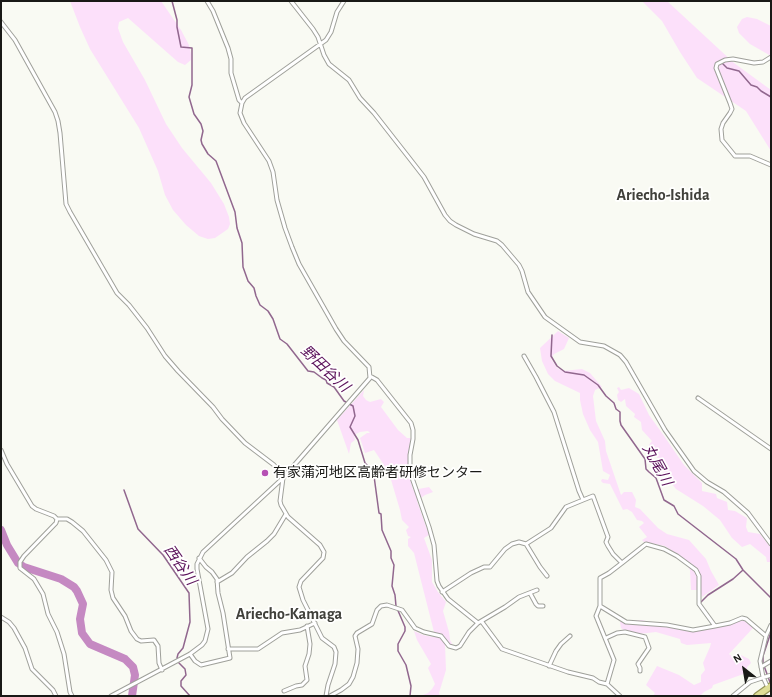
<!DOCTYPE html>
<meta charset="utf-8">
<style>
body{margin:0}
#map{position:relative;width:772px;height:697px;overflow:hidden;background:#f9faf3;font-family:"Alegreya Sans",sans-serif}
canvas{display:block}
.frame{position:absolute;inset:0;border:2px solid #191916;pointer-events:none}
.north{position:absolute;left:724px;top:649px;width:40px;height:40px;-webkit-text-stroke:3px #fffffe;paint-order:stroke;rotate:329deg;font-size:11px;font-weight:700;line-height:16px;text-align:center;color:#191916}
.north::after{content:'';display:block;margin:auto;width:14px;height:18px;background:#191916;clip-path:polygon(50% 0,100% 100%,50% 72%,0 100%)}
</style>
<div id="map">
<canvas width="772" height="697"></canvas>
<div class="frame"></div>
<div class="north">N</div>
</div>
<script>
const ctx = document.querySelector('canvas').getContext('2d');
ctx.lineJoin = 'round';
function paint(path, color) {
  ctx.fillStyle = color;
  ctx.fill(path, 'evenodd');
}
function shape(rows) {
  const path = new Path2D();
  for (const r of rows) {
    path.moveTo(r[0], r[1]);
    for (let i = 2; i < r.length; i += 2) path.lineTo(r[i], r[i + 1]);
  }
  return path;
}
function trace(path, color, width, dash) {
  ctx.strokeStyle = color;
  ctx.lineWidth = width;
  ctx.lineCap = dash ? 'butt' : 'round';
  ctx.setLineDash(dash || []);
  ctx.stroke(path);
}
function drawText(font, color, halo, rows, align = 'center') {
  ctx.font = font + ' "Alegreya Sans","Noto Sans JP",sans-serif';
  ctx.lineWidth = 3.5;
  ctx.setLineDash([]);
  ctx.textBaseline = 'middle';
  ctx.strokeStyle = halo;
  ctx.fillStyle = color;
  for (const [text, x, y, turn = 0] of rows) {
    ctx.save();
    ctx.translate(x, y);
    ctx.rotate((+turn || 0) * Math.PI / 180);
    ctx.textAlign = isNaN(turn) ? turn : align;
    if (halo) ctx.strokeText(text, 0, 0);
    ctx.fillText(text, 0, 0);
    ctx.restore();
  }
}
const green = shape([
 [70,1,161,1,181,30,189,45,191,54,191,60,185,65,178,62,128,18,119,22,118,28,123,42,145,80,166,124,182,148,211,183,224,204,229,217,230,224,228,229,215,238,208,239,199,236,186,225,173,210,165,195,158,171,139,128,90,49,80,27],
 [642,1,667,1,734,63,771,90,771,151,746,111,697,78,680,52,662,21],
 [747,17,757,19,771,26,771,56,750,44,739,33,737,27,742,19],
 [558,331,569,338,564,349,554,354,551,359,557,368,563,371,582,369,590,373,602,387,595,390,593,396,596,421,605,441,606,451,621,495,624,492,632,492,636,500,635,507,640,509,658,528,667,534,689,540,706,559,711,571,719,585,702,597,700,590,691,590,690,570,683,559,665,546,644,542,642,540,647,537,639,527,644,523,642,521,637,520,632,512,627,509,623,510,610,484,603,483,601,481,602,479,608,480,610,475,603,471,598,442,590,430,583,414,580,400,580,393,555,381,548,374,542,361,540,348],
 [619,387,621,390,629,388,639,394,649,415,662,433,684,465,702,483,702,491,716,494,717,498,727,502,728,510,735,511,747,518,746,527,748,532,760,534,771,548,771,562,767,562,766,557,750,544,742,547,732,538,720,520,703,506,676,489,663,473,664,470,659,463,662,459,657,458,658,450,653,450,649,445,652,441,642,430,641,422,634,417,635,414,626,406,625,399,621,402,618,400,617,395,619,392,617,388],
 [364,390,363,396,366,400,370,402,381,399,384,402,381,407,398,430,407,438,411,438,408,456,409,473,413,490,429,487,433,492,425,495,417,501,429,535,424,538,432,560,432,582,438,592,446,602,443,611,449,632,450,640,454,647,449,643,445,644,446,670,439,693,440,696,424,696,423,695,428,693,432,689,435,684,428,668,431,664,417,640,414,631,423,635,433,637,434,632,414,553,408,546,408,539,411,537,408,536,406,530,409,527,402,520,400,510,389,473,385,470,384,465,374,450,365,453,360,438,367,433,370,433,368,431,360,432,354,435,355,440,351,443,349,454,337,420],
 [642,620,693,632,718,627,740,621,745,621,753,628,729,654,735,659,741,655,749,659,751,663,747,667,747,670,749,672,713,685,712,688,704,692,700,696,653,696,655,693,646,685,657,666,679,675,694,685,701,682,701,675,705,670,703,663,710,647,711,643,687,645,681,643,680,639,656,632,630,635,621,628,620,622]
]);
const stream = shape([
 [172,1,177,20,177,27,181,47,192,48,192,85,189,97,194,114,201,124,203,131,201,140,202,144,208,154,216,161,235,212,237,228,242,243,243,267,248,281,254,288,256,296,260,305,268,311,273,319,280,339,287,344,308,371,314,372,322,378,326,380,327,383,334,387,344,401,353,406,355,416,350,427,358,440,365,463,372,470,374,476,379,513,381,514,382,530,391,551,391,558,394,565,392,586,395,595,396,606,405,627,405,631,398,644,398,651,406,665,411,686,410,696],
 [723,64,727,68,739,71,751,85,757,87,761,91,771,97],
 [552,335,551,356,557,366,565,372,584,375,598,385,606,396,614,403,616,409,620,412,620,421,621,425,645,459,646,469,649,472,656,478,664,500,674,506,678,514,736,559,743,570,771,598],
 [124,490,138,529,163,555,189,593,190,622,183,648,178,654,177,658],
 [700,603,708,595,733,579,743,570],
 [179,663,185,669,186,675,181,681,181,686,190,696],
 [771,685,763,663,763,656,771,632]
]);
const river = shape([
 [1,530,7,545,18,563,24,567,61,579,74,587,77,591,83,604,80,619,82,633,90,644,125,659,133,667,135,675,132,696]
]);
const minor = shape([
 [207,1,213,11,228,48,231,59,231,73,239,100,242,103],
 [291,1,313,29,318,37,324,55,329,64,349,80,360,98,374,113,410,159,424,177,445,215,450,221,456,225,474,234,497,241,502,245,519,265,522,271,528,292,545,317,580,342,604,346,620,355,626,362,665,430,694,471,707,482,724,492,748,513,771,544],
 [1,22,15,40,55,112,58,121,60,133,66,204,70,212,117,293,129,305,147,328,165,356,178,371,213,407,222,419,245,443,274,465,279,471,283,478,280,501,281,505,288,517,320,545,324,552,323,558,301,581,299,587,303,600,322,638,334,647,336,652,335,664,328,685,326,696],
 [771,57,763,62,754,63,733,59,725,60,717,64,716,68,730,103,732,109,730,113,723,123,721,129,722,140,735,156,750,156,771,165],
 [524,356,536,377,554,412,579,491,583,500,593,496,608,537,606,542,608,546,613,554,622,563,646,544,664,549,677,556,696,570,699,576,699,604,715,626,730,623,742,618,746,619,766,636],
 [370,376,377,380,411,423,413,430,413,439,410,455,410,472,429,527,434,545,437,581,439,586,448,599,478,623],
 [698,398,771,449],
 [1,450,7,464,32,506,36,509,54,516,57,519,67,519,72,522,83,531,106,560,112,572,111,590,113,598,125,616,131,631,137,639,141,641,154,640,158,646,159,663,162,670],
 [57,519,56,523,24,556,20,562,20,568,34,579,43,594,48,614,57,632,64,654,70,692,72,696],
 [526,544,551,528,566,507,583,500],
 [217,582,232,573,247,557,267,541,274,534,286,514],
 [442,592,471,573,484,567,490,567,505,549,512,544,519,542,526,544,540,567,547,576],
 [530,593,536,604,538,606,543,606],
 [600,606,626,622,667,625,693,630,715,626],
 [1,617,9,622,14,628,25,648,32,669,53,690,56,696],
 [482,622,502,649,568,672,593,678,599,682,607,684,620,696],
 [606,638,617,633,625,632,645,637,649,648,638,664,640,668,640,671],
 [228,649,258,649,282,633,300,630,315,623],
 [190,654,195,661,201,665,230,658,223,613,218,593,217,579,212,572,206,567,199,558],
 [549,666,556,651,561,644,570,636],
 [761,667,771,661],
 [607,684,614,660,596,616,600,606,600,578,609,573,622,563],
 [768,688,763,677,760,661,766,636,771,625],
 [284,691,296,686,302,685,307,680,305,666,309,654,310,644,307,626],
 [111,696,190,654,202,645,205,641,208,629,197,569,197,564,203,552,283,478,370,378,369,367,344,341,336,329,299,264,292,247,285,228,277,200,273,172,269,161,244,123,240,113,242,103,245,98,326,40,331,32,337,12,344,1],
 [330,696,341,690,349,684,353,677,357,663,358,649,355,636,357,633,372,624,377,610,381,606,387,605,402,610,415,628,424,632,441,636,449,646,456,648,460,646,469,632,478,623,505,607,519,597,537,590],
 [733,696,750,682,771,675]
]);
const trunk = shape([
 [757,696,771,686]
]);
const markers = [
 [265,473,4,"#b650b4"]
];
const poiNames = [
 ["有家蒲河地区高齢者研修センター",273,473]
];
const waterNames = [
 ["野田谷川",325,369,43],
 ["丸尾川",657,465,61],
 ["西谷川",180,565,55]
];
const quarterNames = [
 ["Ariecho-Ishida",663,195],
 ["Ariecho-Kamaga",289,614]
];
paint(green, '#fce0fa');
trace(stream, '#91678e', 1.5);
trace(river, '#c589c2', 8);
trace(minor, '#9fa09a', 5);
trace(trunk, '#949458', 8);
trace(minor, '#fff', 3);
trace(trunk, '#dede96', 5.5);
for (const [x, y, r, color] of markers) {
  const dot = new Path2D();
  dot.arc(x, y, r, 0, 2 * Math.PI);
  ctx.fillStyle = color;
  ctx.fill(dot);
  trace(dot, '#fffffe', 1.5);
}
drawText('14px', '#191916', '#fffffe', poiNames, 'left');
drawText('italic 15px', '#5b125b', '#fffffe', waterNames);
drawText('bold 16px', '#40403b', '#fffffe', quarterNames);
</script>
